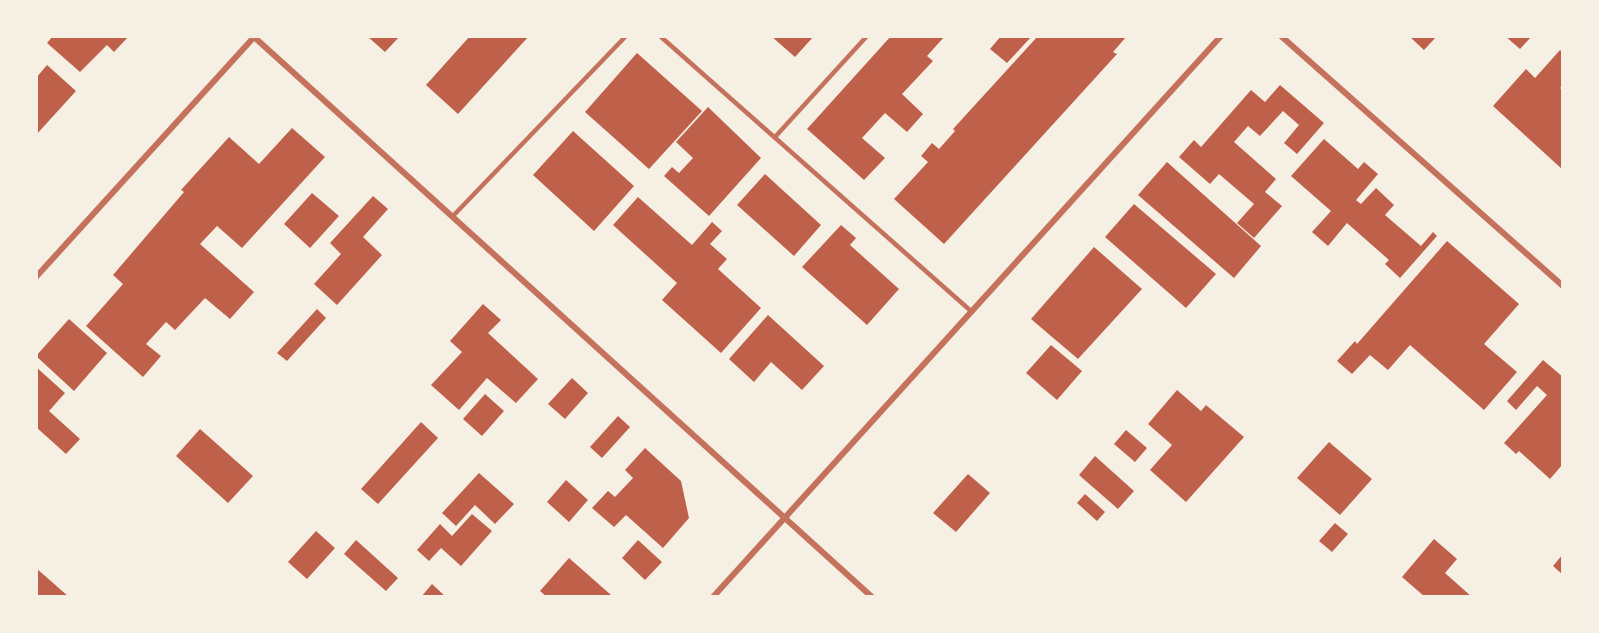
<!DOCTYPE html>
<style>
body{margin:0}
#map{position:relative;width:1599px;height:633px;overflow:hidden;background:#f6efe4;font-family:Manrope,sans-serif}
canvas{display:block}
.frame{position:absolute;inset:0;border:38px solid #f6efe4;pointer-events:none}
</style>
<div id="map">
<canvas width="1599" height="633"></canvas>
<div class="frame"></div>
</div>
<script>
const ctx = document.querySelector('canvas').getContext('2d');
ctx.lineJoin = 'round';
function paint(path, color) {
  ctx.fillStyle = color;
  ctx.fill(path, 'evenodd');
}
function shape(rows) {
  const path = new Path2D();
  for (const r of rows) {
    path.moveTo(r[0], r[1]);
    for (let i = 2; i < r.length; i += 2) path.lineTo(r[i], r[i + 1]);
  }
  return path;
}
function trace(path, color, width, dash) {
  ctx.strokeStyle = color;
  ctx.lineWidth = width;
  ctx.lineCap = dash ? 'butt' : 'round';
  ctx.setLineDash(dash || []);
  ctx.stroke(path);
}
const building = shape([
 [53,36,129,36,114,52,107,45,80,72,47,43],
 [367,36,400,36,385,52],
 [470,36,529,36,458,114,426,85],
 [771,36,814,36,795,57],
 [891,36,945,36,927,56,933,61,902,94,923,114,907,132,885,113,862,138,885,158,864,180,807,129],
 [1001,36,1032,36,1007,63,990,49],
 [1038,36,1127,36,1113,52,1117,54,944,244,894,199,928,162,921,156,932,143,939,149,955,131,953,129],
 [1409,36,1437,36,1424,50],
 [1505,36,1532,36,1520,49],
 [1560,50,1563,53,1563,85,1560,88,1563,90,1563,170,1493,106,1526,69,1535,78],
 [637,53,702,111,649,169,585,112],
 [47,65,76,91,36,135,36,78],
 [1280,85,1324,123,1297,154,1284,143,1299,125,1283,111,1260,136,1248,126,1234,142,1276,179,1265,192,1282,206,1254,238,1237,223,1254,204,1219,174,1210,184,1179,157,1194,140,1201,147,1251,90,1265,102],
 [708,107,761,158,709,216,664,176,672,167,679,173,693,158,676,142],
 [292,128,325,157,242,248,217,226,200,244,254,292,230,319,205,298,175,330,166,322,146,344,161,356,143,377,86,326,123,284,113,275,184,192,181,190,229,137,259,164],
 [573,131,634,186,594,231,533,175],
 [1324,139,1358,169,1364,162,1378,174,1356,200,1361,204,1376,188,1394,205,1385,215,1421,246,1433,232,1437,236,1400,278,1385,264,1389,260,1347,223,1328,246,1312,232,1331,211,1291,176],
 [1167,162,1261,246,1234,278,1138,195],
 [765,174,821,225,794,256,737,205],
 [312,193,339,216,310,248,284,224],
 [373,196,388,209,363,237,382,255,337,305,314,284,341,254,330,243],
 [638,197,692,245,712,222,722,231,710,244,727,259,718,269,761,308,721,353,662,300,677,283,613,225],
 [1134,204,1216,274,1186,308,1105,237],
 [841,225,856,238,850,245,899,289,867,325,802,267],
 [1447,241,1519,304,1484,344,1517,372,1484,410,1410,345,1388,370,1370,355,1352,374,1337,361,1355,341,1357,344],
 [1094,247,1142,289,1078,359,1031,319],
 [483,304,501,320,488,333,538,379,516,403,487,378,459,410,431,385,462,352,450,341],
 [317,309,326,318,287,361,277,353],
 [768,315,824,366,802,390,771,362,754,382,729,359],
 [69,319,107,353,74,391,36,356],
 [1051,345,1082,371,1057,400,1026,373],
 [1543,360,1563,377,1563,464,1550,479,1519,451,1516,454,1504,443,1547,395,1537,386,1516,410,1507,401],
 [36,367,65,393,49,411,80,439,66,454,36,427],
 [572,378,588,393,565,419,548,404],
 [1177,390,1201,411,1206,405,1244,437,1186,502,1150,470,1172,445,1148,424],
 [485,394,504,411,482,436,463,419],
 [618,416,630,427,602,458,590,447],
 [421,422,438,438,378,504,361,489],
 [200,429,253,476,228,503,176,456],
 [1126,430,1147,448,1135,462,1114,444],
 [1329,442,1372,479,1340,515,1297,478],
 [645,448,681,481,689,518,663,548,626,515,614,527,592,508,608,491,615,497,633,478,625,470],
 [1095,456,1134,491,1118,509,1079,475],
 [479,473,514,504,495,524,475,505,456,526,442,513],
 [968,474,990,493,956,532,933,513],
 [566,480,588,500,569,522,547,502],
 [1085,494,1105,512,1097,521,1077,503],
 [472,514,492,531,461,566,441,548,429,561,417,550,440,524,452,536],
 [1335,523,1348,534,1332,552,1319,541],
 [316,531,335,548,307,579,288,562],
 [1434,539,1457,559,1445,573,1472,597,1425,597,1402,577],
 [356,540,398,578,386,591,344,554],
 [638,540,662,562,645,580,622,558],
 [1563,554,1563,575,1553,566],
 [569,558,611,595,609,597,547,597,540,591],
 [36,568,69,597,36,597],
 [432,584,446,597,421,597]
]);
const service = shape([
 [660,36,972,312],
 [775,137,867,36],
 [452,217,626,36]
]);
const minor = shape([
 [253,36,872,597],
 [1281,36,1563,286],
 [36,277,255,36],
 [713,597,1221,36]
]);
paint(building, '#bf614a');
trace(service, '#c5725c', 4.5);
trace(minor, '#c5725c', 6);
</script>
